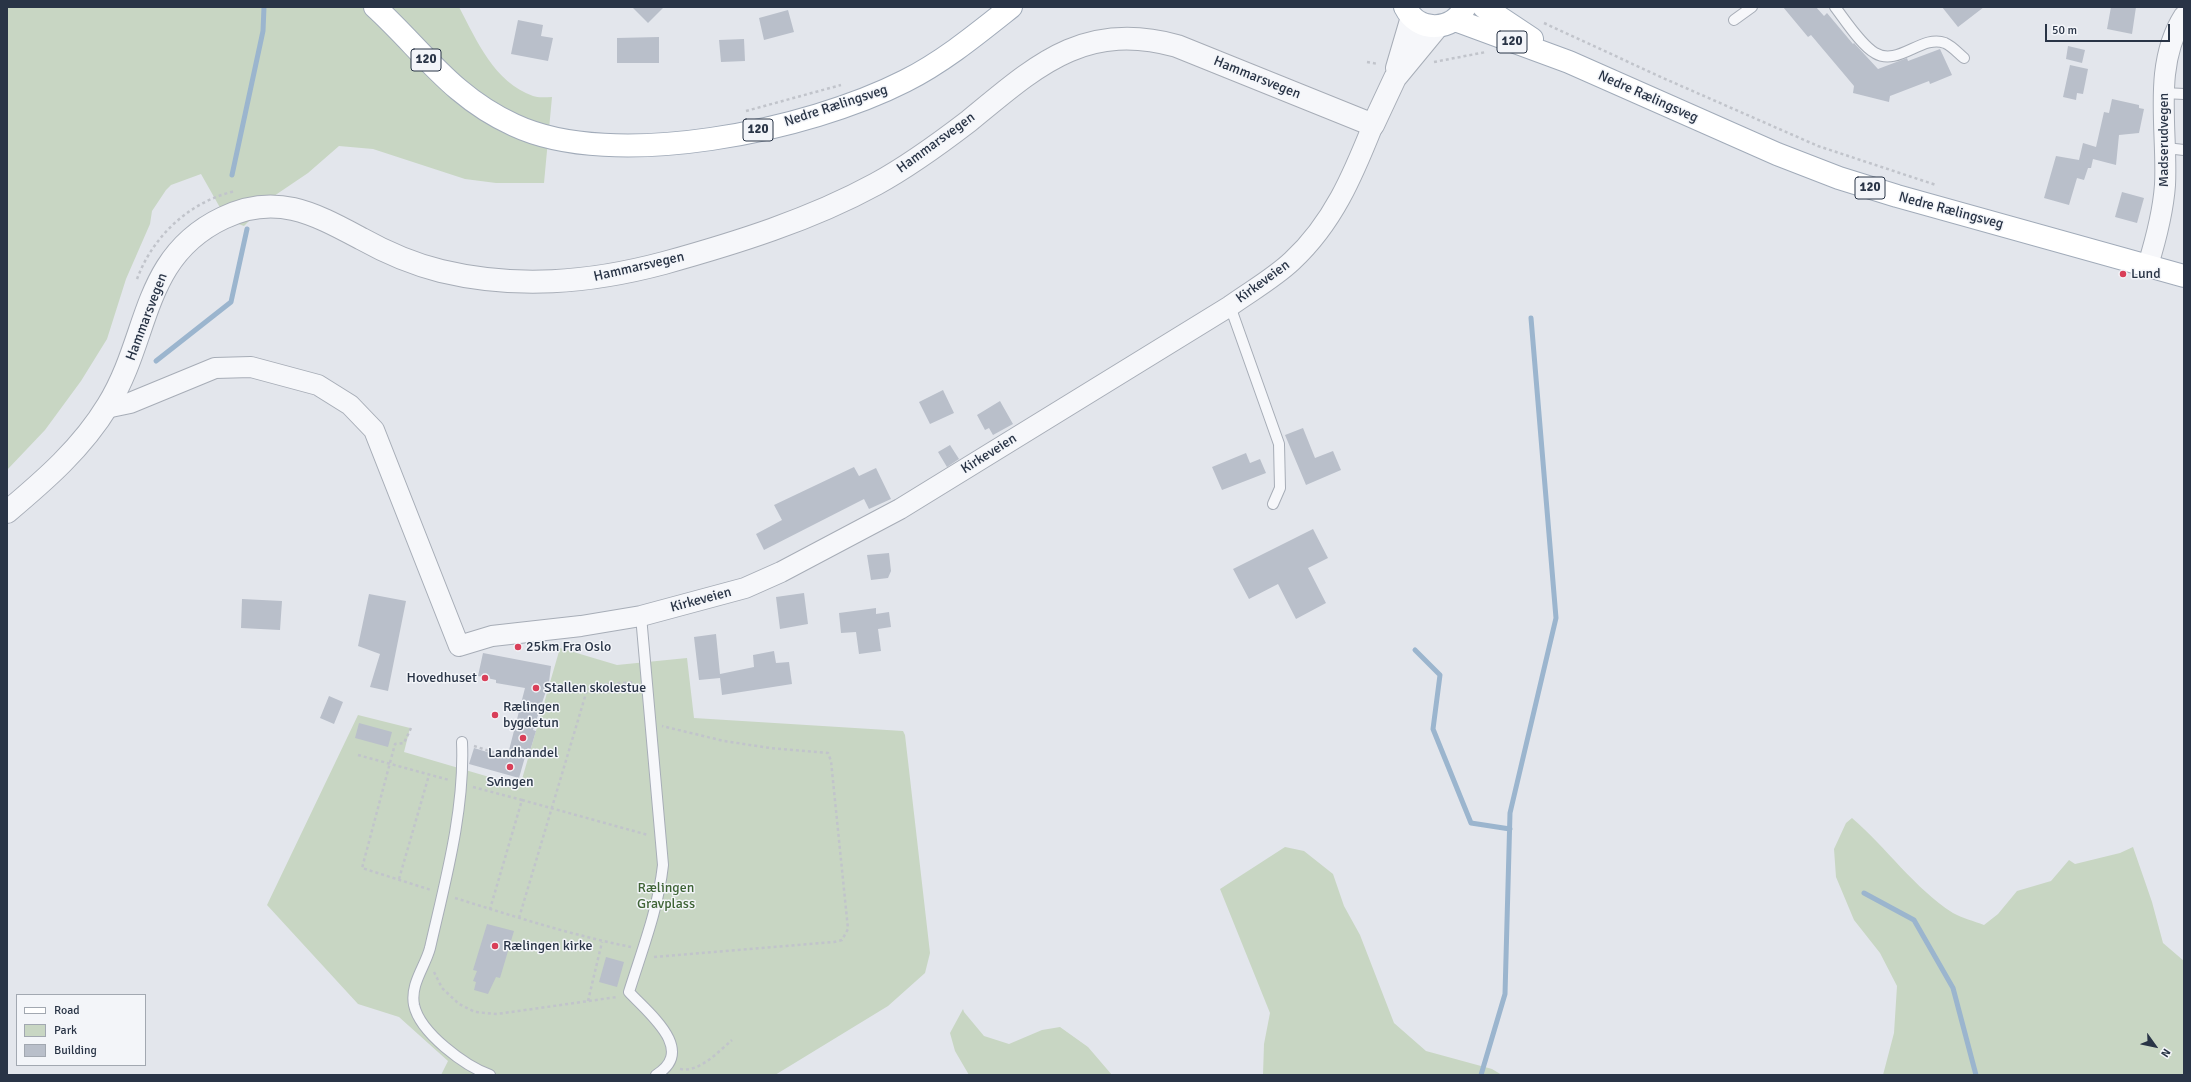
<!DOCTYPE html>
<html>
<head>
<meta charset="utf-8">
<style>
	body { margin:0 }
	#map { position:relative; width:2191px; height:1082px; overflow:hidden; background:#e3e6ec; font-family:Signika,sans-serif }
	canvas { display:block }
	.frame { position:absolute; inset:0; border:8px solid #293446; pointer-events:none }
	.legend { position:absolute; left:16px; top:994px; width:130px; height:72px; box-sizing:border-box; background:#f3f5f9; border:1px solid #a2a8b1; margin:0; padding:5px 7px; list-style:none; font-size:12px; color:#293446 }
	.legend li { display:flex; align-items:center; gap:8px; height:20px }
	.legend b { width:20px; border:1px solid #a2a8b1 }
	.north { position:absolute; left:2135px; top:1026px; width:40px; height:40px; -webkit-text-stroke:3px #f3f5f9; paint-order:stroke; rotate:123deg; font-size:11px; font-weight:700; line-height:16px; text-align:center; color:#293446 }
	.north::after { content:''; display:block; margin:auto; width:14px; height:18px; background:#293446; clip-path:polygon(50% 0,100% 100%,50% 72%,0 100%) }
	.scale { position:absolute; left:2045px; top:24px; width:125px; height:18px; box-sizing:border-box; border:2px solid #293446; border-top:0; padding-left:5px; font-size:12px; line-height:14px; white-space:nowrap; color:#293446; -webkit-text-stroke:3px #f3f5f9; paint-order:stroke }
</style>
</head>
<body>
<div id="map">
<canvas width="2191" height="1082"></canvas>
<div class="frame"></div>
<ul class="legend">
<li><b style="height:5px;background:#fff"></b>Road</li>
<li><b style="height:11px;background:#c8d6c3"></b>Park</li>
<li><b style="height:11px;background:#b9bfca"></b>Building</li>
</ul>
<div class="north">N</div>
<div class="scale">50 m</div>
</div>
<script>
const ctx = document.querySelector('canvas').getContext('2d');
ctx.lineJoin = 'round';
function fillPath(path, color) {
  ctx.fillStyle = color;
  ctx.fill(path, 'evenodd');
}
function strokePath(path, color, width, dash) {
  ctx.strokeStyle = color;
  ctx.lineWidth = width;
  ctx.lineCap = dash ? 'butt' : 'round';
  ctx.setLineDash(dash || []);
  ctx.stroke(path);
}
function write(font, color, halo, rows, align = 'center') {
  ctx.font = font + ' Signika,sans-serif';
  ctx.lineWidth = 3;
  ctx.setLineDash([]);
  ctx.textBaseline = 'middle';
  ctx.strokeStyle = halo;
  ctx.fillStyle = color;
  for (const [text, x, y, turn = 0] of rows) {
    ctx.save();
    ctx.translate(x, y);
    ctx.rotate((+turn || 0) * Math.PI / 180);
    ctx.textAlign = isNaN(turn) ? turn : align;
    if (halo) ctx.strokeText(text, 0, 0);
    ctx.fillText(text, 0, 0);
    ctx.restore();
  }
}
fillPath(new Path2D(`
	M7,7H459C477,41 494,82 533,96C538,98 546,97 552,97L544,183H496L465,179L373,149L339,146L308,173L274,196L244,226L227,220L201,174L171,185L166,190L152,211L150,224L126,279L107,339L81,381L45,430L7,470Z
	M560,648L617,665L687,658L694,718L903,731L905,735L930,953L925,973L888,1006L775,1075H441L448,1061L399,1017L358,1004L267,905L358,715L410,728L404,752L520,786Z
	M1852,818C1887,848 1914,888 1953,913C1962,918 1974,921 1984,925L1998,914L2017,891L2051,881L2069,860L2075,864L2120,853L2133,847L2152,902L2163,943L2184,961V1075H1883L1894,1033L1897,986L1880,953L1854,920L1836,877L1834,849L1846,823Z
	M1285,847L1304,851L1333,874L1344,906L1360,935L1394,1023L1426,1051L1492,1069L1502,1075H1263L1264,1044L1270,1013L1220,889Z
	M963,1009L964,1012L984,1036L1009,1044L1042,1030L1060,1027L1088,1047L1112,1075H969L955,1051L950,1033Z`), '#c8d6c3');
strokePath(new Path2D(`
	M232,175L263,31L264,7
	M156,361L231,302L247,229
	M1415,650L1440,675L1433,729L1471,823L1510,829
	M1864,893L1914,920L1953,988L1976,1075
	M1481,1075L1505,994L1510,813L1556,618L1531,318`), '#9bb5ce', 5);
fillPath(new Path2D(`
	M632,7H664L648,23Z
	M1783,7H1816L1824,16L1827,13L1853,44L1854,43L1878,69L1907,58L1908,61L1940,49L1952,75L1930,84L1929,81L1890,96L1889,102L1853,93L1854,86L1811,35L1808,37Z
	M1942,7H1984L1958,27Z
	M2111,7H2136L2132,34L2107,29Z
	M788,10L794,32L764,40L759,18Z
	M518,20L543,25L541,36L553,38L548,61L511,54Z
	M659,37V63H617V38Z
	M744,39L745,61L721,62L719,40Z
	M2068,46L2085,50L2082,63L2066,59Z
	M2070,65L2088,69L2083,94L2077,93L2076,100L2063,97Z
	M2112,99L2139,105V108L2144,109L2139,133L2119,135L2116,165L2093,159L2091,168H2088L2084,180L2077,178L2069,205L2044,198L2056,156L2079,160L2083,143L2096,147L2104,112L2109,113Z
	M2122,192L2144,198L2137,223L2115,217Z
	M943,390L954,413L930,424L919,402Z
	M1000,401L1013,424L993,435L989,428L985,430L977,415Z
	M1303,428L1315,458L1333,451L1341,470L1306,485L1285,435Z
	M950,445L959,459L947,467L938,452Z
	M1246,453L1250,463L1260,459L1266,473L1222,490L1212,467Z
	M854,467L859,476L876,468L891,499L869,509L864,499L764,550L756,534L782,520L774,505Z
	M1313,529L1328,558L1308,568L1326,603L1296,619L1278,584L1249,599L1233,569Z
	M889,553L891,571L888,578L871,580L867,555Z
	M804,593L808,624L780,629L776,597Z
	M369,594L406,601L388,691L370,687L380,654L358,646Z
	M242,599L282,601L280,630L241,628Z
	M876,608V614L889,612L891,627L878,629L881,651L859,654L856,632L841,633L839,613Z
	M716,634L720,674L754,667L753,655L774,651L776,663L789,662L792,684L722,695L720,678L699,680L694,637Z
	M483,653L551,666L549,682L533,730L536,731L530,751L527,750L519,778L469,764L474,748L507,758L525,688L496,683V680L478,676Z
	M329,696L343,702L334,724L320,718Z
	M359,723L392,732L388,747L355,738Z
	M487,924L514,931L500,978L496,977L488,994L474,990L476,982L473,981L477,971L473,970Z
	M606,957L624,962L617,987L599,982Z`), '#b9bfca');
const service = new Path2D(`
	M1835,7C1845,20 1861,45 1875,53C1898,67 1922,34 1945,43C1952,46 1958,53 1964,58
	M1734,20L1752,7
	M2164,93L2184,94
	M2166,148L2184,150
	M1230,306L1279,444L1280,488L1273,504
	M641,616L663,865C658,910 642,950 629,992C648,1013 697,1050 656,1075
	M462,742C465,810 445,882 430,948C425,967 410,984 414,1005C420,1033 465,1066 490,1075`);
const minor = new Path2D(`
	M2148,265C2156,239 2163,213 2165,185C2168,130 2152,66 2184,16
	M106,408L130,403L215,368L251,367L318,385L350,405L374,430L459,646L492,636L581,626L641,616L745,588L781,572L900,509L1230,306C1251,291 1274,278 1292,261C1333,223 1353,175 1373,125`);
const tertiary = new Path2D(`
	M1397,68L1412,17
	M7,512C45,480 82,448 108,405C150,337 141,257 223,218C276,192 315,214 362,239C387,253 413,264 441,271C516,289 589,283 664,263C736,243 810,220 876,184C909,166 939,144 969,121C1036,66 1084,20 1177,46L1373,125L1395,78L1437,27`);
const primary = new Path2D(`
	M375,7C422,50 452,97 514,125C614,172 809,130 905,81C943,62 977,34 1011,7
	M1405,7C1418,33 1452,32 1465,7
	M1484,7L1532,39
	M1455,20L1569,62L1777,154L1839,178L1897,196L2184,276`);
strokePath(service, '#a7adb7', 12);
strokePath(minor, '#a7adb7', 22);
strokePath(tertiary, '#a7adb7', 24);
strokePath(primary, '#a1abb9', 24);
strokePath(new Path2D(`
	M1544,23L1663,78L1818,146L1936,185
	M1367,62L1378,64
	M1434,62L1486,52
	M746,111L841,85
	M137,279C153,236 189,202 235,191
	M411,728L404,743L395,744L362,868L431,890
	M474,746L505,756
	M358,755L449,780
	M473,787L522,800L490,909
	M522,800L648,835
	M399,879L429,775
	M455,898C513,916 571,935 631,947
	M519,918L587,690L593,685L635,682
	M654,957L834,942L842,940L848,929L831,761L828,753L770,748L724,741L662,726
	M434,972L442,988L459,1004L475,1012L497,1014L617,997
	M588,1001L602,942
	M680,1069C699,1073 718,1052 732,1040`), '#c1c4cb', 2.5, [3, 3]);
strokePath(service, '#f6f7fa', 10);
strokePath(minor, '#f6f7fa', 20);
strokePath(tertiary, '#f6f7fa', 22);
strokePath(primary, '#fff', 22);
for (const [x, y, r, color] of [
	[2123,274,4,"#d93f59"],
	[518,647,4,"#d93f59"],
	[485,678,4,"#d93f59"],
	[536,688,4,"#d93f59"],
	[495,715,4,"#d93f59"],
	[523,738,4,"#d93f59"],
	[510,767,4,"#d93f59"],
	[495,946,4,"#d93f59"]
]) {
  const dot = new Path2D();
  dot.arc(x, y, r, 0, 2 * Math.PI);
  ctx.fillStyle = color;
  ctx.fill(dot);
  strokePath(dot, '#f3f5f9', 1.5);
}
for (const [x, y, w] of [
	[1512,42,30],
	[426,60,30],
	[758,130,30],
	[1870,188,30]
]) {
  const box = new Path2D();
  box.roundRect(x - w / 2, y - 11, w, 22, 3);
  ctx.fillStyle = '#f3f5f9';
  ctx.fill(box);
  strokePath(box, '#293446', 1);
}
write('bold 13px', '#293446', null, [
	["120",1512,42],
	["120",426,60],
	["120",758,130],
	["120",1870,188]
]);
write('14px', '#293446', '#f3f5f9', [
	["Hammarsvegen",1257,78,22],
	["Nedre Rælingsveg",1648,97,24],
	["Nedre Rælingsveg",836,106,-18],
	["Madserudvegen",2164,140,-90],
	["Hammarsvegen",936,143,-36],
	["Nedre Rælingsveg",1951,211,15],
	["Hammarsvegen",639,267,-13],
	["Kirkeveien",1263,282,-36],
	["Hammarsvegen",147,317,-69],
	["Kirkeveien",989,454,-32],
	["Kirkeveien",701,600,-15]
]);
write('14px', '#293446', '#f3f5f9', [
	["Lund",2131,274],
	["25km Fra Oslo",526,647],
	["Hovedhuset",477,678,"right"],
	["Stallen skolestue",544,688],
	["Rælingen",503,707],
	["bygdetun",503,723],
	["Landhandel",523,753,"center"],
	["Svingen",510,782,"center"],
	["Rælingen kirke",503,946]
], 'left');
write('14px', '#3e6335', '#f3f5f9', [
	["Rælingen",666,888],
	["Gravplass",666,904]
]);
</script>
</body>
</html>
